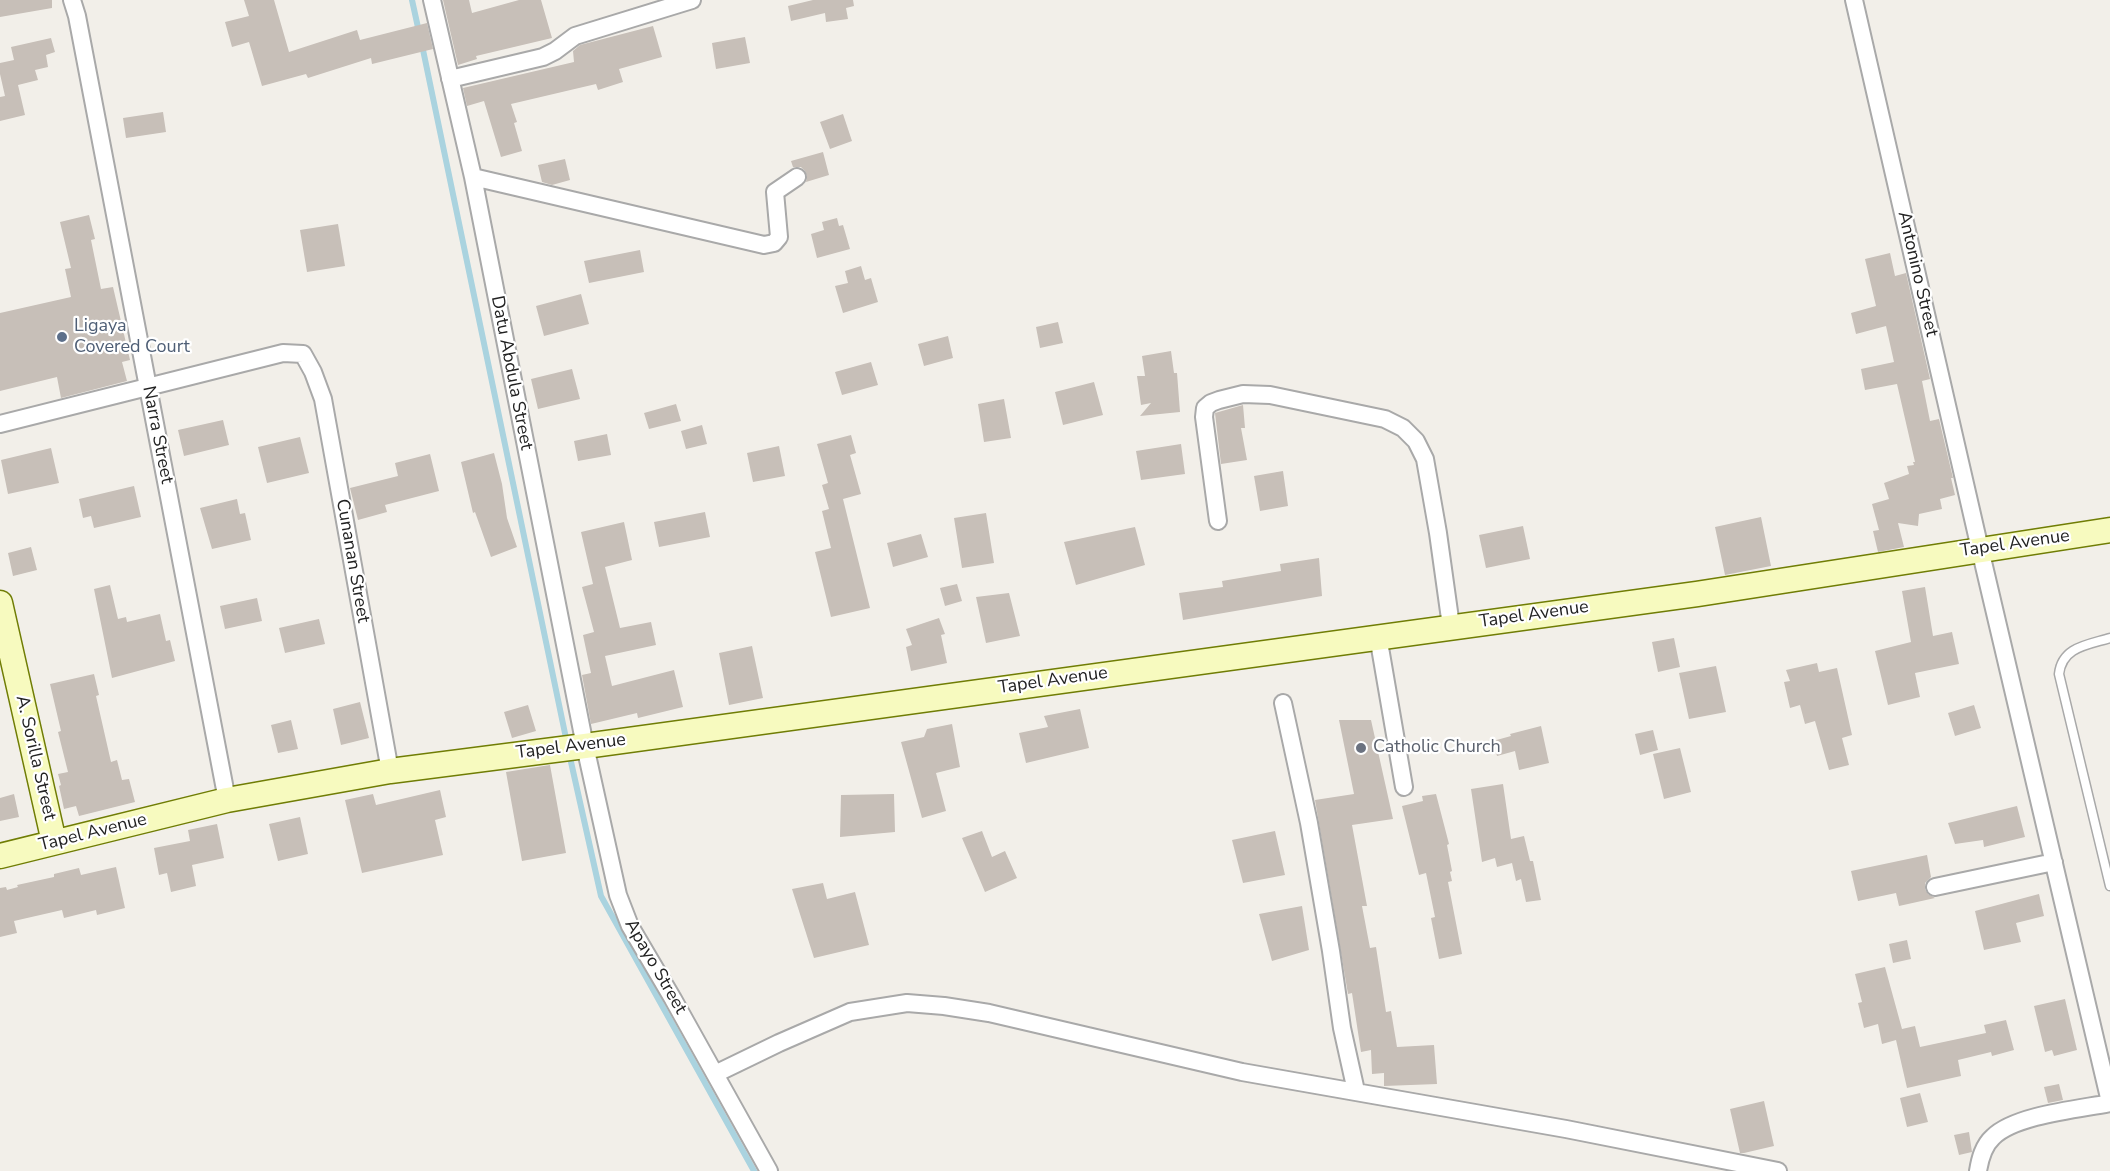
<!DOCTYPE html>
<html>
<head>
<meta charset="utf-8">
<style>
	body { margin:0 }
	canvas { display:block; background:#f2efe9 }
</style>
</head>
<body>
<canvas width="2110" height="1171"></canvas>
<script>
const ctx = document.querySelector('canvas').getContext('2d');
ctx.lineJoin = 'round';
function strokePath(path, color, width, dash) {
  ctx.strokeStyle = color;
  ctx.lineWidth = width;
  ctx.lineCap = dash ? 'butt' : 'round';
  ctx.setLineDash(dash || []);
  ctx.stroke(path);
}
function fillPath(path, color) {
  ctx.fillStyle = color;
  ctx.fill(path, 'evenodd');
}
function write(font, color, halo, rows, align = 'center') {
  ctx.font = font + ' "Nunito Sans",sans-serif';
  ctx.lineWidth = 4.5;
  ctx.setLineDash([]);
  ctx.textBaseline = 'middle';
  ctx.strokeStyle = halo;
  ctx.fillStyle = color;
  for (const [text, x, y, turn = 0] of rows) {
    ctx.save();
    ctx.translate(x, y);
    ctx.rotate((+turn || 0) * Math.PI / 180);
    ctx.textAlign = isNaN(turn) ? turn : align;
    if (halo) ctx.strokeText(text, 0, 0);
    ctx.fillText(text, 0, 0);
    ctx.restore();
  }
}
strokePath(new Path2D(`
	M412,0L419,32
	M422,45L567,743
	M569,753L601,896L754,1171`), '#aad3df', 6);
fillPath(new Path2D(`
	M0,0H52V8L0,17Z
	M244,0H274L289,52L357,30L360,40L427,23L433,49L372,64L371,58L308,78L306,74L262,86L249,42L232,47L225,22L249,16Z
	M443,0H469L472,13L519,0H541L552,38L476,56L477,59L458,65Z
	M813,0H853L854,6L846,8L848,19L826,22L825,13L791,21L788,6Z
	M653,26L662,57L619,69L623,82L598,90L596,84L511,104L517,122L514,123L522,151L501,157L484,101L467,106L463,88L574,62L573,51L580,45Z
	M745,37L750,63L716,69L712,43Z
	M51,38L55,52L46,55L48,67L35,70L38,80L18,85L25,115L0,121V97L5,96L0,74V63L14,60L11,47Z
	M163,112L166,132L126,138L123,118Z
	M843,114L852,141L830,149L820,122Z
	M823,152L829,175L806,182L807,176L805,171L801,167H793L791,161Z
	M565,159L570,180L552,185L542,182L538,165Z
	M89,215L95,239L91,240L101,289L113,287L130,360L122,362L127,381L61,398L57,377L0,391V313L71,297L65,269L71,268L60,222Z
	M837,218L839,226L843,225L850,249L817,258L811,234L824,230L822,222Z
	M338,224L345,266L307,272L300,230Z
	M640,250L644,272L589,283L584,261Z
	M1890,253L1895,276L1906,273L1930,379L1922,381L1930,421L1939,419L1953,478H1951L1955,495L1940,499L1942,509L1919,514L1918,526L1898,523L1904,547L1878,552L1873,531L1879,530L1872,504L1889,499L1884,483L1909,474L1907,466L1914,465L1913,462H1915L1897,384L1865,390L1861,369L1894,362L1886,326L1856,334L1851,313L1876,306L1865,259Z
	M861,266L865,280L871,278L878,302L843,313L835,286L848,283L845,271Z
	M581,294L589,324L544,336L536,306Z
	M1058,322L1063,343L1040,348L1036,327Z
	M948,336L953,358L924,366L918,344Z
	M1171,351L1174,373H1177L1180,412L1140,416L1151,403L1141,405L1137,376H1145L1142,356Z
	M871,362L878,385L842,395L835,372Z
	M572,369L580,399L538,409L531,379Z
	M1094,382L1103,415L1063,425L1055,392Z
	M1004,399L1011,438L984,442L978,404Z
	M676,404L681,421L649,429L644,413Z
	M1243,405L1245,428H1241L1247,460L1221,464L1215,413Z
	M223,420L229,445L184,456L178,430Z
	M702,425L707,444L686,449L681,431Z
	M607,434L611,455L578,461L574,441Z
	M851,435L856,453L850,455L861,494L843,499L870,608L831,617L815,552L831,548L822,511L829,509L822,485L828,483L817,444Z
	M300,437L309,473L267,483L258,447Z
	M1181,444L1185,474L1141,480L1136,451Z
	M779,446L785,476L753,482L747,453Z
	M51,448L59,483L8,494L1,460Z
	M494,453L502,484L507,518L517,547L491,557L475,512L473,513L461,462Z
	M430,454L439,491L385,505L387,512L358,520L350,488L398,476L395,463Z
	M1283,471L1288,506L1260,511L1254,476Z
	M134,486L141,517L94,528L91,516L83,518L79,499Z
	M237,499L240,514L245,513L251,540L212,549L200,508Z
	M705,512L710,537L659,547L654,522Z
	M986,513L994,563L962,568L954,518Z
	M1761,517L1771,566L1725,575L1715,527Z
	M624,522L632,560L605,567L620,628L651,622L656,645L605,656L612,686L674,670L683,707L638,718L637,713L591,724L582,675L591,673L583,635L594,632L582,587L593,584L581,532Z
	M1523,526L1530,559L1486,568L1479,535Z
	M1135,527L1145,565L1076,585L1064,542Z
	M921,534L928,557L893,567L887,543Z
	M31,547L37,570L13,576L8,553Z
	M1319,558L1322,596L1183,620L1179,593L1223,587L1222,581L1281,571L1280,564Z
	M957,584L962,601L945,606L940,588Z
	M110,585L118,619L126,617L127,622L160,614L166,641L170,640L175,661L112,678L94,589Z
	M1925,587L1933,636L1952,632L1959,664L1915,673L1920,697L1888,705L1875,651L1911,642L1902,591Z
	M1009,593L1020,636L986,643L976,597Z
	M257,598L262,621L225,629L220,606Z
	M939,618L945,634L941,635L947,663L911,671L906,647L912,645L906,629Z
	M319,619L325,644L285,653L279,628Z
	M1674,638L1680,667L1658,672L1652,642Z
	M752,646L763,698L729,705L719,653Z
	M1817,663L1819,672L1837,668L1852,735L1842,738L1849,765L1829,770L1815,721L1805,724L1800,705L1790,708L1784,682L1790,681L1786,670Z
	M1716,666L1726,712L1689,719L1679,673Z
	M94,674L99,695L96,696L111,762L117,760L122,780L129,779L135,802L79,816L76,806L64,809L59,786L61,785L58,774L68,772L58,732L61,731L50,684Z
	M360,702L369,738L341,745L333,709Z
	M528,705L536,731L512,738L504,712Z
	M1974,705L1981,728L1955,736L1948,713Z
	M1080,709L1089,748L1026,763L1019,733L1048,727L1044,716Z
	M291,720L298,749L278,753L271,725Z
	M1339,720H1371L1393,819L1352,825L1367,906H1362L1370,948L1376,947L1386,1012L1391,1011L1397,1047L1434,1045L1437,1084L1384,1086V1073L1372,1074L1371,1050L1361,1052L1352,993L1348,994L1315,800L1354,794Z
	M952,724L960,767L936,773L946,811L922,818L901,742L924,737L927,729Z
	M1541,726L1549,763L1519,770L1515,751L1497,756L1493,741L1511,736L1510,734Z
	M1653,730L1658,750L1640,755L1635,734Z
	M1680,748L1691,792L1664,799L1653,754Z
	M550,765L566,853L522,861L506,772Z
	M1503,784L1511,839L1524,836L1530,861H1533L1541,900L1526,902L1521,879L1516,881L1512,863L1497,867L1495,858L1482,862L1471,789Z
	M440,790L446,817L435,820L443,855L362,873L345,800L373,794L376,805Z
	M14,794L19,817L0,821V798Z
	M894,794L895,832L840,837L841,795Z
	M1436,794L1449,844L1447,845L1452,871L1450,872L1452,881L1448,882L1462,954L1439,959L1431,918L1435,917L1426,873L1419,875L1402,806L1423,801L1422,796Z
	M2017,806L2025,837L1984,847L1983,840L1955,844L1948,823Z
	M300,817L308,854L278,861L269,824Z
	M217,824L224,858L192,865L196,886L171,892L167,873L159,875L154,848L190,841L188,830Z
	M982,831L992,857L1005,851L1017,878L985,892L962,838Z
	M1275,831L1285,875L1243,883L1232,840Z
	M1927,855L1931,877L1925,883V889L1928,894L1935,898L1899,906L1896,893L1858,901L1851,871Z
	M116,867L125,908L97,915L96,910L64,918L62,910L14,921L17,933L0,937V888L6,887L7,890L18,887L17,885L54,877V874L79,868L81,875Z
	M823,883L827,899L855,892L869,945L814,958L792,889Z
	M2039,894L2044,916L2016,923L2021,942L1984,950L1975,911Z
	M1302,906L1309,950L1272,961L1259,914Z
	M1907,940L1911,959L1893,963L1889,944Z
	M1885,967L1902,1029L1915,1026L1920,1047L1986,1033L1984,1025L2006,1020L2014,1050L1992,1056L1991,1052L1958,1060L1961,1076L1907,1088L1896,1040L1882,1044L1878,1024L1864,1028L1858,1003L1862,1002L1855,974Z
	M2065,999L2077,1050L2054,1056L2052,1050L2045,1052L2034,1006Z
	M2059,1084L2063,1100L2048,1103L2044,1087Z
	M1920,1093L1928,1122L1907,1127L1900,1098Z
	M1764,1101L1774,1146L1744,1153H1740L1730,1109Z
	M1969,1132L1972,1152L1959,1155L1954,1135Z`), '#c7bfb8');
const lane = new Path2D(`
	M2110,638C2087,645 2062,647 2059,674L2110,886`);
const street = new Path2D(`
	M72,0L77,16L227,800
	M432,0L473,177L585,746L618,895L630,926L673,999L769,1171
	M1854,0L1980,549L2110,1102
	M450,79L543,57L555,51L575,36L692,0
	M473,177L764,245L774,243L779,237L775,192L797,177
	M0,424L283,353L303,354L313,372L323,399L390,771
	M1218,521L1204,417L1205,408L1211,403L1219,400L1243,394L1270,395L1385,419L1403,428L1416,441L1425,459L1438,533L1451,626
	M1378,636L1404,787
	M1283,703L1309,823L1331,951L1342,1028L1356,1091
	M1935,887L2054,862
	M715,1074L779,1043L850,1012L907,1003L944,1006L989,1013L1242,1072L1566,1129L1778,1171
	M1978,1171C1980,1159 1983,1146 1993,1137C2015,1115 2079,1109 2110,1103`);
const secondary = new Path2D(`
	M0,603L54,842
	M0,856L227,800L390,771L585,746L1697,594L2110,530`);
strokePath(lane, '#a9a9a9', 11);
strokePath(street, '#a9a9a9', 20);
strokePath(secondary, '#707d05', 27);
strokePath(lane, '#fff', 8);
strokePath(street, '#fff', 16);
strokePath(secondary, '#f7fabf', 24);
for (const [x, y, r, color] of [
	[62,337,6,"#5c6f8a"],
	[1361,748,6,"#6b7280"]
]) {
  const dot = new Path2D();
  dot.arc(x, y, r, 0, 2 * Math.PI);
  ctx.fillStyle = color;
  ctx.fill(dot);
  strokePath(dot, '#fff', 2);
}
write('18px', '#222', '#fff', [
	["Antonino Street",1917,274,77],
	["Datu Abdula Street",511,373,79],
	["Narra Street",157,435,79],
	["Tapel Avenue",2015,544,-8],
	["Cunanan Street",352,561,80],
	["Tapel Avenue",1534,615,-8],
	["Tapel Avenue",1053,681,-8],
	["Tapel Avenue",571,747,-7],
	["A. Sorilla Street",35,758,77],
	["Tapel Avenue",93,833,-14],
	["Apayo Street",655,967,60]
]);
write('18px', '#4e5e75', '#fff', [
	["Ligaya",74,327],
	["Covered Court",74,348]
], 'left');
write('18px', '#5b616d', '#fff', [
	["Catholic Church",1373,748]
], 'left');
</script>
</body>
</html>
